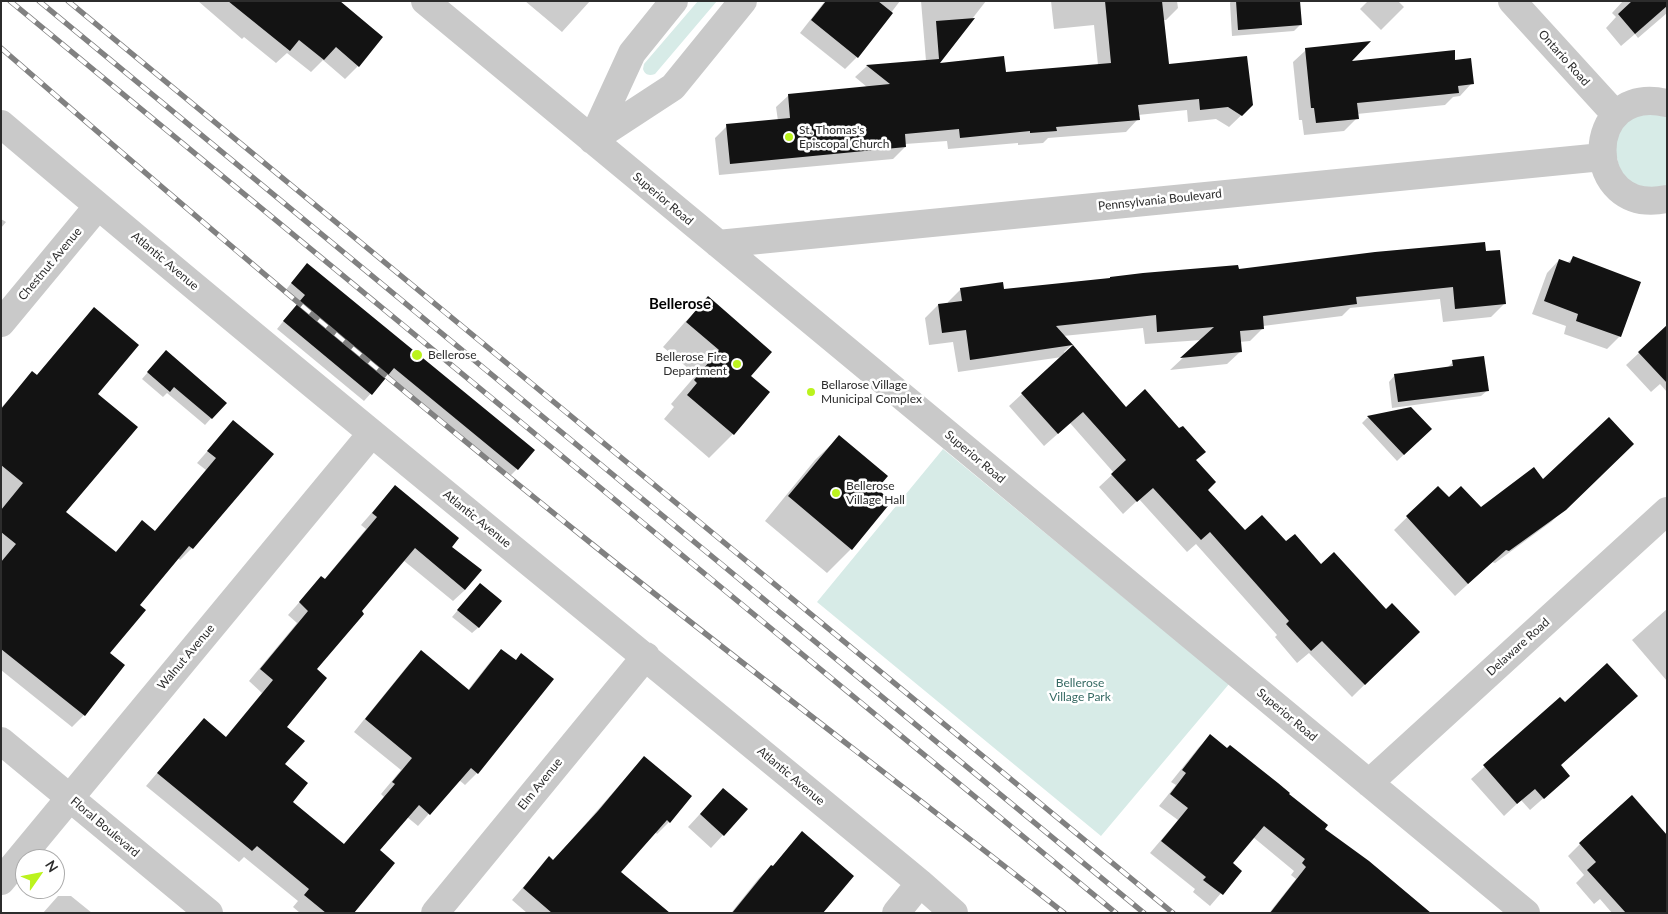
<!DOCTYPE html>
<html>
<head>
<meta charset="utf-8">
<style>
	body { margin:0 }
	#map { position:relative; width:1668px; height:914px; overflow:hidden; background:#fff; font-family:Lato,sans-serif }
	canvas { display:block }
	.frame { position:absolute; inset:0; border:2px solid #2c2c2c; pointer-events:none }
	.north { position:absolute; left:15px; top:849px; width:50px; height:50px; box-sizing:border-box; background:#fff; border:1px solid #ababab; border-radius:50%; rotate:57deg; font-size:14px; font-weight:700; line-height:20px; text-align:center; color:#2c2c2c }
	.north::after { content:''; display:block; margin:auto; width:18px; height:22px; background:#bbf31d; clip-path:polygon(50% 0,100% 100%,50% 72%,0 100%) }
</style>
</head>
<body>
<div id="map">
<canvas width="1668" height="914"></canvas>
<div class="frame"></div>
<div class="north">N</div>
</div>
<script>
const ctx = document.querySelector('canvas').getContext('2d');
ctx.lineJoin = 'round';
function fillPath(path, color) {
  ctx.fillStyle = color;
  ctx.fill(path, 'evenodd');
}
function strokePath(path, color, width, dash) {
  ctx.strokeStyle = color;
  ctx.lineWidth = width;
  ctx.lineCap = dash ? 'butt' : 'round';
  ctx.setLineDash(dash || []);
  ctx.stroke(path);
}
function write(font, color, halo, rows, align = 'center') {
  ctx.font = font + ' Lato,sans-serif';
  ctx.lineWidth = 5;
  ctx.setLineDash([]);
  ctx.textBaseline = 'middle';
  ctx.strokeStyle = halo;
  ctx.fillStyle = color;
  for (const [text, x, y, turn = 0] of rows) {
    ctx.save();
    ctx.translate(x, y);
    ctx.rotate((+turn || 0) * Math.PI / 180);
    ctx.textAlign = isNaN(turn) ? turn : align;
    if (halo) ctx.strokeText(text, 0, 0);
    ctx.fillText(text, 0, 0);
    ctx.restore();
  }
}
fillPath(new Path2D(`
	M698,1H717L655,74C649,76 645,75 643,69L644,64Z
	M1639,113L1667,114V189L1658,192L1622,179L1613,141L1618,129Z
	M943,449L1229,684L1101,836L817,602Z`), '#d7ebe7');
fillPath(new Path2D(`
	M198,1H338L358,66L345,79L323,60L311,72L287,53L276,63L244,37L242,39Z
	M525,1H590L562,32Z
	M825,1H900L857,57L845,69L800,33Z
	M921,1H986L937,64L1005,73L1098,65L1094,25L1054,29L1051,1H1177L1178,8L1166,20H1163L1168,66L1252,105L1229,127L1216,119L1188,122L1187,110L1138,115V119L1126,132L1048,138L1043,143L1018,145V143L948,149L947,141L905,144V147L893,159L719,175L715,138L727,126L778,121L776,107L789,95L867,87L855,77L867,66L926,61Z
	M1231,1H1299L1301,24L1294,31L1232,36L1230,3Z
	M1368,1H1398L1404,7L1381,30L1360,9Z
	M1623,1H1667V13L1638,38L1635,34L1621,46L1606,28L1616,17L1612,13Z
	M1306,50L1348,63L1472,83L1460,96L1453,97L1445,105L1357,114V118L1344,131L1304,135L1302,120H1299L1293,62Z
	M1,219L6,222L1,228Z
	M1485,252L1504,304L1491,317L1443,322L1440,299L1350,308L1342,316L1263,326V328L1250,341L1239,342L1240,352L1227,364L1170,370L1202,340L1145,344L1143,328L1063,336L1071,345L1064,352L1065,354L1125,409L1195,461L1206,490L1245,532L1286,543L1385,611L1418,632L1352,697L1309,653L1297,663L1275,637L1277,635L1196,544L1187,552L1139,499L1123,514L1099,487L1114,473L1070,423L1044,446L1009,406L1062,357L958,372L953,342L929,345L925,318L938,305L948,304V302L961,289L1002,290L1237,270Z
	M1573,258L1620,336L1607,349L1564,334L1566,326L1532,314L1547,273L1559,260L1567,263Z
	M300,272L517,469L510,476L387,375L364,401L277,329L299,302L285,291Z
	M709,298L749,376L768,392L733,434L709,458L664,419L674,407L671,404L696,375L663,347L685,322Z
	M94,308L96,394L64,512L115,553L142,522L154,532L206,470L197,463L233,422L192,548L180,560L178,558L139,605L108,653L124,665L84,715L72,727L1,670V408L32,373L36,376Z
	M1667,327V392L1660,384L1651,392L1626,365Z
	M160,358L225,403L205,425L167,393L163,397L142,379Z
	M1453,362L1488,390L1481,396L1392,408L1389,382L1395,375L1446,369Z
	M1411,409L1431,429L1397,461L1362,423L1367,418Z
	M839,437L876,489L891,502L851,549L827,573L765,521L815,460Z
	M1620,457L1551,522L1495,563L1492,562L1455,596L1394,530L1438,487L1449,499L1481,508L1543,481Z
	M395,486L451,547L465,590L453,601L403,560L360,612L315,669L286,727L284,764L291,802L343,845L384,797L381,794L401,770L354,732L409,664L421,652L468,690L490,662L502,650L515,661L552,679L477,773L465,785L459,780L418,826L407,817L379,851L353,913H300L293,907L298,901L244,857L239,862L146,786L192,732L225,738L262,693L249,681L297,623L288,615L321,578L324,580L366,529L361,525Z
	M474,591L479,627L472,633L452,617Z
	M1667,609V681L1632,640Z
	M1560,699V766L1555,788L1530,810L1521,800L1504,816L1471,779Z
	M1210,736L1288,795L1323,829L1430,913H1269L1296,879L1291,875L1294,871L1253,837L1231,864L1240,871L1210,906L1193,892L1195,889L1150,853L1178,820L1159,806L1176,785L1171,782L1199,747Z
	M644,757L669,822L657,834L655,832L620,872L666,913H527L512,900L538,870L553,861Z
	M711,802L723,835L711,848L688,827Z
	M802,833L820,913H731L759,878L772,867Z
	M1580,844L1667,913H1612L1600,899L1594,904L1576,883L1584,875L1568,856Z
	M58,896H71L92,913H43Z`), '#0003');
fillPath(new Path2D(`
	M228,1H340L383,37L359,67L336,47L324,60L299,40L290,51Z
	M826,1H878L893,13L858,58L811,20Z
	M1105,1H1162L1169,64L1247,56L1253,105L1242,116L1228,107L1200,110L1199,99L1138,105L1140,120L1056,127L1057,131L1030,133V131L960,138L959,129L905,134L906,147L730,164L726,124L790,118L788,94L890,84L866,65L939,59L936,21L975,18L940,63L1004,56L1006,72L1111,63Z
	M1236,1H1300L1302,25L1238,30Z
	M1632,1H1667V6L1635,34L1618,14Z
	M1371,41L1352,61L1455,50V60L1471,58L1474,84L1458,86L1459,93L1357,103L1359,119L1316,123L1314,108H1311L1305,48Z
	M1485,242L1486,251L1500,250L1506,304L1455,309L1453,287L1356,297L1357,304L1263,316L1264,329L1240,331L1242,352L1180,358L1214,327L1157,332L1156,315L1056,326L1073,345L970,360L966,330L942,333L938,304L962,301L960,288L1003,282L1004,289L1110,278V277L1143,273L1238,265L1239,269L1375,252Z
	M1573,256L1641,282L1621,337L1576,321L1578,314L1544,301L1559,259L1570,263Z
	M307,263L535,450L518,470L394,368L372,395L283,321L305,295L291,283Z
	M708,296L772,352L751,376L770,392L734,435L687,395L697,383L694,380L719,350L686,322Z
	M94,307L139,345L98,394L138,427L66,512L116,552L142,520L155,531L216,458L207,451L233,420L274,454L193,549L189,546L140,605L146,610L110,653L125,665L85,716L1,649V562L16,544L1,532V510L23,483L1,465V409L32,371L37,375Z
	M1667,325V383L1638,352Z
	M1073,345L1126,407L1145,389L1179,428L1183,426L1206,452L1196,460L1216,482L1208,490L1245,530L1262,515L1286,541L1295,534L1321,564L1334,552L1386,609L1392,603L1420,632L1365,685L1322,641L1311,651L1286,624L1289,621L1210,532L1201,540L1153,488L1137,502L1111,474L1126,460L1083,412L1058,434L1021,393Z
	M166,350L227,403L212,419L174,387L170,392L147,372Z
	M1484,356L1489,391L1398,402L1394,374L1453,366L1452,360Z
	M1411,407L1432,429L1404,455L1367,416Z
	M1609,417L1634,444L1566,510L1509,551L1506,550L1468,584L1406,516L1438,486L1449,497L1461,486L1481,507L1534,467L1543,479Z
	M839,435L888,476L877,489L892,501L852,550L788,496Z
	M395,485L459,538L452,547L482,570L465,590L415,548L362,611L364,614L317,669L327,678L287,727L305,741L285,764L308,783L293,802L344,844L395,784L392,782L412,758L365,719L421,650L469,690L501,649L516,660L521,653L554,679L478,774L471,768L430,815L419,805L380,850L395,863L354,913H326L304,895L309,889L257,846L252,851L157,773L204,718L226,737L273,680L260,669L308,611L299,602L321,576L325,579L377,517L372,513Z
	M480,583L502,601L479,628L457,610Z
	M1607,663L1638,696L1561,765L1570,776L1544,799L1535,789L1517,804L1483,765L1560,697L1565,702Z
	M1210,734L1227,748L1230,745L1278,783L1290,793L1289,794L1328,825L1325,829L1369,861L1431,913H1270L1306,867L1302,863L1305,859L1264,826L1233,863L1242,871L1223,895L1203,880L1206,877L1161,841L1188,808L1170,794L1186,773L1182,770Z
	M644,756L692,796L670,823L667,820L621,872L670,913H552L523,888L549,856L553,860L598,811Z
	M723,788L748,809L724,836L700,814Z
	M1632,795L1667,835V913H1626L1587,870L1596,862L1579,843Z
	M802,831L854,876L823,913H732L771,865L773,866Z`), '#131313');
strokePath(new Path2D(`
	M425,1L1526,913
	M674,1L632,53L592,140L673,87L743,1
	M1512,1L1616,115
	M1667,103C1581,83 1581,217 1667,199
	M1,124C304,381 614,630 920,883L954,913
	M718,244L1602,157
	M1,323L98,206
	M1,741L209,913
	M1369,783L1667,511
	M1,881L372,433
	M435,913L646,656
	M896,913L920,883`), '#c9c9c9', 28);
const rail = new Path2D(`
	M10,1L1116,913
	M39,1L1144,913
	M68,1L1173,913
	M1,48C195,217 391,383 592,544C748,669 907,789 1064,913`);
strokePath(rail, '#818181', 5.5);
strokePath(rail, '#fff', 4, [11]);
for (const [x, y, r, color] of [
	[789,137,5,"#bbf31d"],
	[417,355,6,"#bbf31d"],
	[737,364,5,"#bbf31d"],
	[811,392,5,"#bbf31d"],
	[836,493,5,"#bbf31d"]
]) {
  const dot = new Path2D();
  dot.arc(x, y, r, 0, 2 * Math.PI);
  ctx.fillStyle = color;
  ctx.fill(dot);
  strokePath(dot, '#fff', 2);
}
write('12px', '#2c2c2c', '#fff', [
	["Ontario Road",1564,58,48],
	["Superior Road",663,199,40],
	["Pennsylvania Boulevard",1160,200,-6],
	["Atlantic Avenue",165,261,40],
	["Chestnut Avenue",50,264,-50],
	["Superior Road",975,457,40],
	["Atlantic Avenue",477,519,39],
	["Delaware Road",1518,647,-42],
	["Walnut Avenue",186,657,-50],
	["Superior Road",1287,715,40],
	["Atlantic Avenue",791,776,40],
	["Elm Avenue",540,784,-51],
	["Floral Boulevard",105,827,40]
]);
write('12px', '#2c2c2c', '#fff', [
	["St. Thomas's",799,130],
	["Episcopal Church",799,144],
	["Bellerose",428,355],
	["Bellerose Fire",727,357,"right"],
	["Department",727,371,"right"],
	["Bellarose Village",821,385],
	["Municipal Complex",821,399],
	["Bellerose",846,486],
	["Village Hall",846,500]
], 'left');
write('12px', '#366a63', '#fff', [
	["Bellerose",1080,683],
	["Village Park",1080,697]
]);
write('bold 15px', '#000', '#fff', [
	["Bellerose",680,304]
]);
</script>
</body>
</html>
